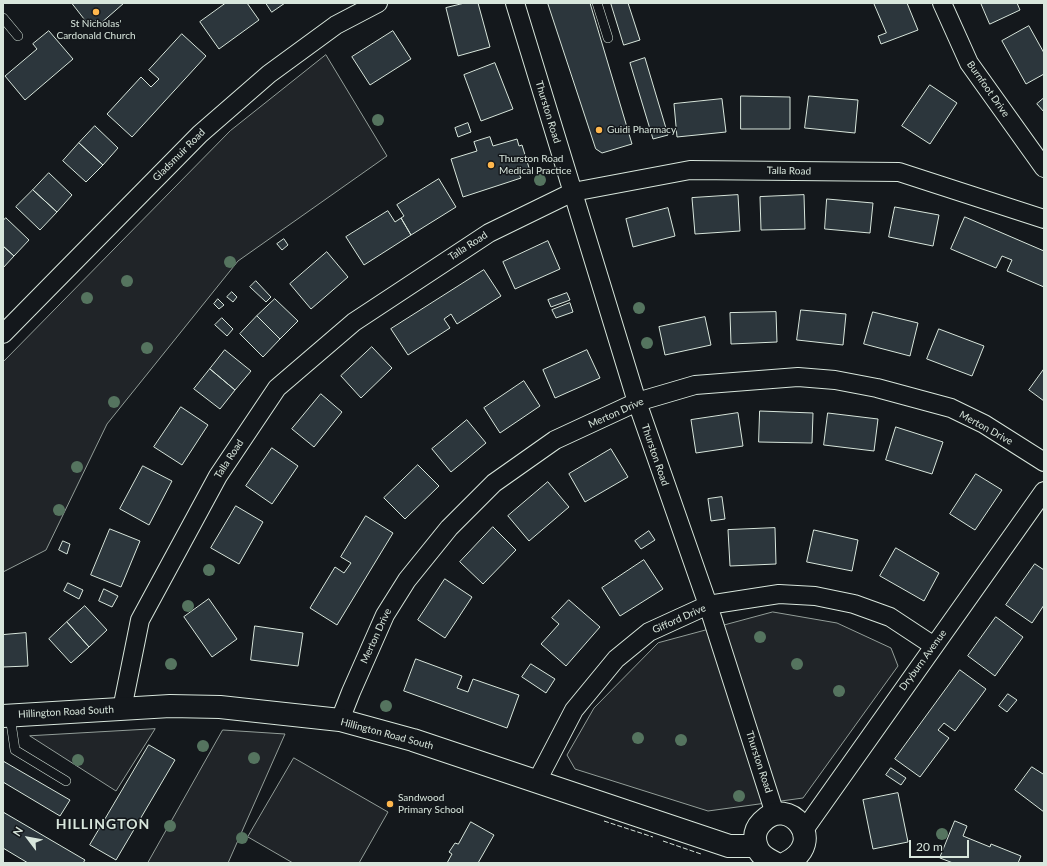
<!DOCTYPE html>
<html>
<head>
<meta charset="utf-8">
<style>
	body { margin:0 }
	#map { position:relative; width:1047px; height:866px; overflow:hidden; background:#14181c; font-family:Lato,sans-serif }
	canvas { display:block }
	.frame { position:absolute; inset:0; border:4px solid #d8e6dc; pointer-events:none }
	.north { position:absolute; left:8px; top:818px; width:40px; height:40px; -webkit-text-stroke:3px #14181c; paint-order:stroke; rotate:302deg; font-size:11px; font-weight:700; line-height:16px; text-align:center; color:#d8e6dc }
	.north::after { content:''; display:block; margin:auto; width:14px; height:18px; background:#d8e6dc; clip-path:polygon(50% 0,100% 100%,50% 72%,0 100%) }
	.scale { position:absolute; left:909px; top:840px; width:60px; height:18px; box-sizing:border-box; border:2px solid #d8e6dc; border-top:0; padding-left:5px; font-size:12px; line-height:14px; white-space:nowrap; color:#d8e6dc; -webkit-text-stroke:3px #14181c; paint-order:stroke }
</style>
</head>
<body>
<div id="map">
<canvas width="1047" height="866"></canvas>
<div class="frame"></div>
<div class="north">N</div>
<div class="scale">20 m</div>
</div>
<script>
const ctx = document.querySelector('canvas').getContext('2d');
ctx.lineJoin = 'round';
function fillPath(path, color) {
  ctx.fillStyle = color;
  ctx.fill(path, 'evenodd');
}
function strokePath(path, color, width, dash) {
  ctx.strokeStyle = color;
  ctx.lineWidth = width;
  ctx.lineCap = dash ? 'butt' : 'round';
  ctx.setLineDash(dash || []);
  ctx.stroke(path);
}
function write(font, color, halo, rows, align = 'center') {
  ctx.font = font + ' Lato,sans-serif';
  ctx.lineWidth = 3;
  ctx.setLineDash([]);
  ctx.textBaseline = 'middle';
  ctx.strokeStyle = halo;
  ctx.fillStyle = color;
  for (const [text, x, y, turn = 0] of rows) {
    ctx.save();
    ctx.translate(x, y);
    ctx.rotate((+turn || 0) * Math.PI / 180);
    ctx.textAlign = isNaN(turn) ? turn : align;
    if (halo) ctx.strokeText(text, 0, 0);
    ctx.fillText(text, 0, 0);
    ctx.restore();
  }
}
const green = new Path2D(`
	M326,55L387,156L238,261L107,424L46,550L3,572V362L230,131Z
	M773,612L837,623L891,648L898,666L803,798L708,811L575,769L567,755L594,708L658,643Z
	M155,729L116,791L30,736Z
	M223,730L285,734L228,863H148Z
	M294,758L388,812L359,863H293L248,837Z`);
fillPath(green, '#202428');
strokePath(green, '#939e99', 1);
const building = new Path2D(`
	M72,3H124L100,24L96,20L90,26Z
	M226,3H247L259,20L219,49L200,22Z
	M266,3H285L272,12Z
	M465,3H478L490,47L458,56L446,8Z
	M548,3H590L632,144L602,153L596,149Z
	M611,3H628L640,40L624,45Z
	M874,3H907L918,30L881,44L878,36L886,33Z
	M981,3H1017L1020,10L990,24Z
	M1029,26L1044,53V74L1026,84L1002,41Z
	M49,31L73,59L25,100L5,76L37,49L33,44Z
	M393,31L411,59L370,85L352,57Z
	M182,34L206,56L132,137L107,114L141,77L151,87L159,79L149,70Z
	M645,58L668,135L653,139L630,63Z
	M495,63L513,109L481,121L464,75Z
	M930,85L957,103L930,144L902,126Z
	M741,96L790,97V129H741Z
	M809,96L858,100L855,133L805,128Z
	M1044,98V112L1037,104Z
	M722,99L726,132L677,137L674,104Z
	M468,123L471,132L458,137L455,128Z
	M95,126L118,148L103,165L79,143Z
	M490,137L493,146L517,139L519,146L522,145L530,171L519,174L521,178L463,197L451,159L477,151L474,142Z
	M79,143L103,165L86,182L63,161Z
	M49,173L72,195L57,212L33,190Z
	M439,179L456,207L411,235L401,218L404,216L397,205Z
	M33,190L57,212L40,230L16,207Z
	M738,195L740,231L695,234L692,198Z
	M804,195L805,229L761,230L760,197Z
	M827,199L873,203L870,233L825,229Z
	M895,207L939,215L933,246L889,237Z
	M668,208L675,236L633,247L626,219Z
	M388,211L395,222L401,218L411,235L364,265L346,237Z
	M965,217L1044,251V287L1007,271L1012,260L1002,256L996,268L951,249Z
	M6,218L29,240L14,256L3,246V221Z
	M284,239L288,245L282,250L277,244Z
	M548,241L560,269L515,289L503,262Z
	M3,246L14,256L3,268Z
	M327,252L348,277L311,309L290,284Z
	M484,270L501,296L457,324L451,314L444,319L450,328L408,355L391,329Z
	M256,281L271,297L266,302L250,287Z
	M232,292L237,297L233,302L227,297Z
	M567,293L570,300L551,307L548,300Z
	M218,299L224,305L219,309L214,304Z
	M275,299L298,321L280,339L257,316Z
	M570,303L573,312L556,318L552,310Z
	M801,310L846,314L843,345L797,340Z
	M776,312L777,342L731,344L730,313Z
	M873,312L918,323L910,356L864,344Z
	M257,316L280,339L263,357L240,334Z
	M705,317L711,345L665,355L659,327Z
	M222,318L233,329L227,336L215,325Z
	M939,329L984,346L972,376L927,359Z
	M372,347L392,368L361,398L341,376Z
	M225,350L251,371L235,390L210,369Z
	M587,350L600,378L555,398L543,370Z
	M210,369L235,390L220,409L194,389Z
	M1044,369V401L1029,390Z
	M524,381L540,406L500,433L484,408Z
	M321,394L342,412L314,447L292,429Z
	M181,407L208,425L182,465L154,447Z
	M760,411L813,413L812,443L759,442Z
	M738,413L743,446L696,453L691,420Z
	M828,413L878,419L874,451L824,445Z
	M467,420L486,443L451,472L432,449Z
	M896,427L943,442L932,474L886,460Z
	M272,448L298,466L272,504L246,486Z
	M611,449L628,477L585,502L569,474Z
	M418,465L439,486L405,519L384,498Z
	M143,466L172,481L149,525L120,509Z
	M976,474L1002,490L975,530L950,514Z
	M548,482L569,507L529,541L508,516Z
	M722,497L725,519L711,521L708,499Z
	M236,506L263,522L239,564L211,548Z
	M366,516L393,533L337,625L310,608L335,567L344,573L351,563L341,557Z
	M493,527L516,550L483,584L460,562Z
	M775,528L776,564L730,566L728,530Z
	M110,529L140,541L121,587L91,575Z
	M814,530L858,540L852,571L807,562Z
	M649,531L655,540L641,549L635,541Z
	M63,541L70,544L67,554L59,550Z
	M896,548L939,573L924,601L880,576Z
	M644,560L663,589L620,616L602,588Z
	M1035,564L1044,570V605L1032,623L1006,605Z
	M445,579L472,597L445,638L418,620Z
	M68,583L83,590L79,599L64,591Z
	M104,589L118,596L112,607L99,601Z
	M209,599L237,639L212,657L184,617Z
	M569,600L600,627L566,666L541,644L559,624L552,618Z
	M85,606L107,630L89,647L67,622Z
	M996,617L1023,637L995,676L968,656Z
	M67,622L89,647L71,663L49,639Z
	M255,626L303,633L298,666L251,660Z
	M26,633L28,666L3,667V635Z
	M416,659L462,676L457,688L468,692L473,679L519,695L507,728L404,691Z
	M531,664L555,679L546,693L522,677Z
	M960,670L986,689L955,731L944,723L938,730L949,738L920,777L895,759Z
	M1008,694L1017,700L1007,712L999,706Z
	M149,745L175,760L116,860L90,845Z
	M3,761L70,800L60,816L3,782Z
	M1032,767L1043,774L1044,773V812L1015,790Z
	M891,768L906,778L901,785L886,775Z
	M898,793L908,842L873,849L863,800Z
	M3,812L85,860L83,863H28L3,848Z
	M955,821L967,826L963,836L990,847L991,844L1021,856L1018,863H953L940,858Z
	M471,822L494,835L478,863H447L452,854L449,852L455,843L458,844Z`);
fillPath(building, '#2c363c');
strokePath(building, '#d8e6dc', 1);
const service = new Path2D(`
	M597,3L608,38
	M3,18L18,36
	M10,716L15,750L66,781`);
const minor = new Path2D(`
	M515,3L637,402L708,605L775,814
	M942,3L969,63L1044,168
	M3,334L200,134L269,74L336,25L378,3
	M122,709L140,620L218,476L277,388L354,322L489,233L573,192L690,170L899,172L1044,219
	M340,720L351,692L385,615L407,580L449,528L494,483L555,440L637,402L695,385L798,377L835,380L877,388L951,408L984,424L1044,462
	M537,781L574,710L616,659L649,632L708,605L779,594L815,596L854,604L890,617L934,646
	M804,830L1044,491`);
const tertiary = new Path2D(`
	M3,716L170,706L220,707L340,720L413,740L729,846H756
	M775,863C763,857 756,852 755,838C755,832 758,826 762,822C788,794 829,842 786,863`);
strokePath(service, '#d8e6dc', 10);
strokePath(minor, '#d8e6dc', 20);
strokePath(tertiary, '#d8e6dc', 24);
strokePath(service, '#14181c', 9);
strokePath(minor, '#14181c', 18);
strokePath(tertiary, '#14181c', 22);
strokePath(new Path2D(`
	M604,821L653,837
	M663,841L701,854`), '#d8e6dc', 1, [5, 2]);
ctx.fillStyle = '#55745f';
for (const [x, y] of [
	[378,120],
	[540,180],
	[230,262],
	[127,281],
	[87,298],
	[639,308],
	[647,343],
	[147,348],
	[114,402],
	[77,467],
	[59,510],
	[209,570],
	[188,606],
	[760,637],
	[171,664],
	[797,664],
	[839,691],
	[386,706],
	[638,738],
	[681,740],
	[203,746],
	[254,758],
	[78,760],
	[739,796],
	[170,826],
	[942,834],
	[242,838]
]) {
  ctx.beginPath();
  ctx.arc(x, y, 6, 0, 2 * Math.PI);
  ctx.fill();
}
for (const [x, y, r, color] of [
	[96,12,4,"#ffb74d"],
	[599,130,4,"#ffb74d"],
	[491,165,4,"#ffb74d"],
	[390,804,4,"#ffb74d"]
]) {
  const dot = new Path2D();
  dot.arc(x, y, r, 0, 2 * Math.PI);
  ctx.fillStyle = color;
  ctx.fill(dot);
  strokePath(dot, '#14181c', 1.5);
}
write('10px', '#d8e6dc', '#14181c', [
	["St Nicholas'",96,24,"center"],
	["Cardonald Church",96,36,"center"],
	["Guidi Pharmacy",607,130],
	["Thurston Road",499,159],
	["Medical Practice",499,171],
	["Sandwood",398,798],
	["Primary School",398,810]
], 'left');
write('10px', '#d8e6dc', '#14181c', [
	["Burnfoot Drive",988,89,55],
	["Thurston Road",548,112,73],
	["Gladsmuir Road",179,155,-45],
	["Talla Road",789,171,1],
	["Talla Road",468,246,-33],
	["Merton Drive",616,413,-24],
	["Merton Drive",986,428,29],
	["Thurston Road",655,455,71],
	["Talla Road",229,459,-57],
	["Gifford Drive",679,619,-24],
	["Merton Drive",376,636,-65],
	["Dryburn Avenue",923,660,-54],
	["Hillington Road South",66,712,-3],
	["Hillington Road South",387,734,15],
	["Thurston Road",759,762,72]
]);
ctx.letterSpacing = '1px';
write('bold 14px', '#d8e6dc', '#14181c', [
	["HILLINGTON",103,824]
]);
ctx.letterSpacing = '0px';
</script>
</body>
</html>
